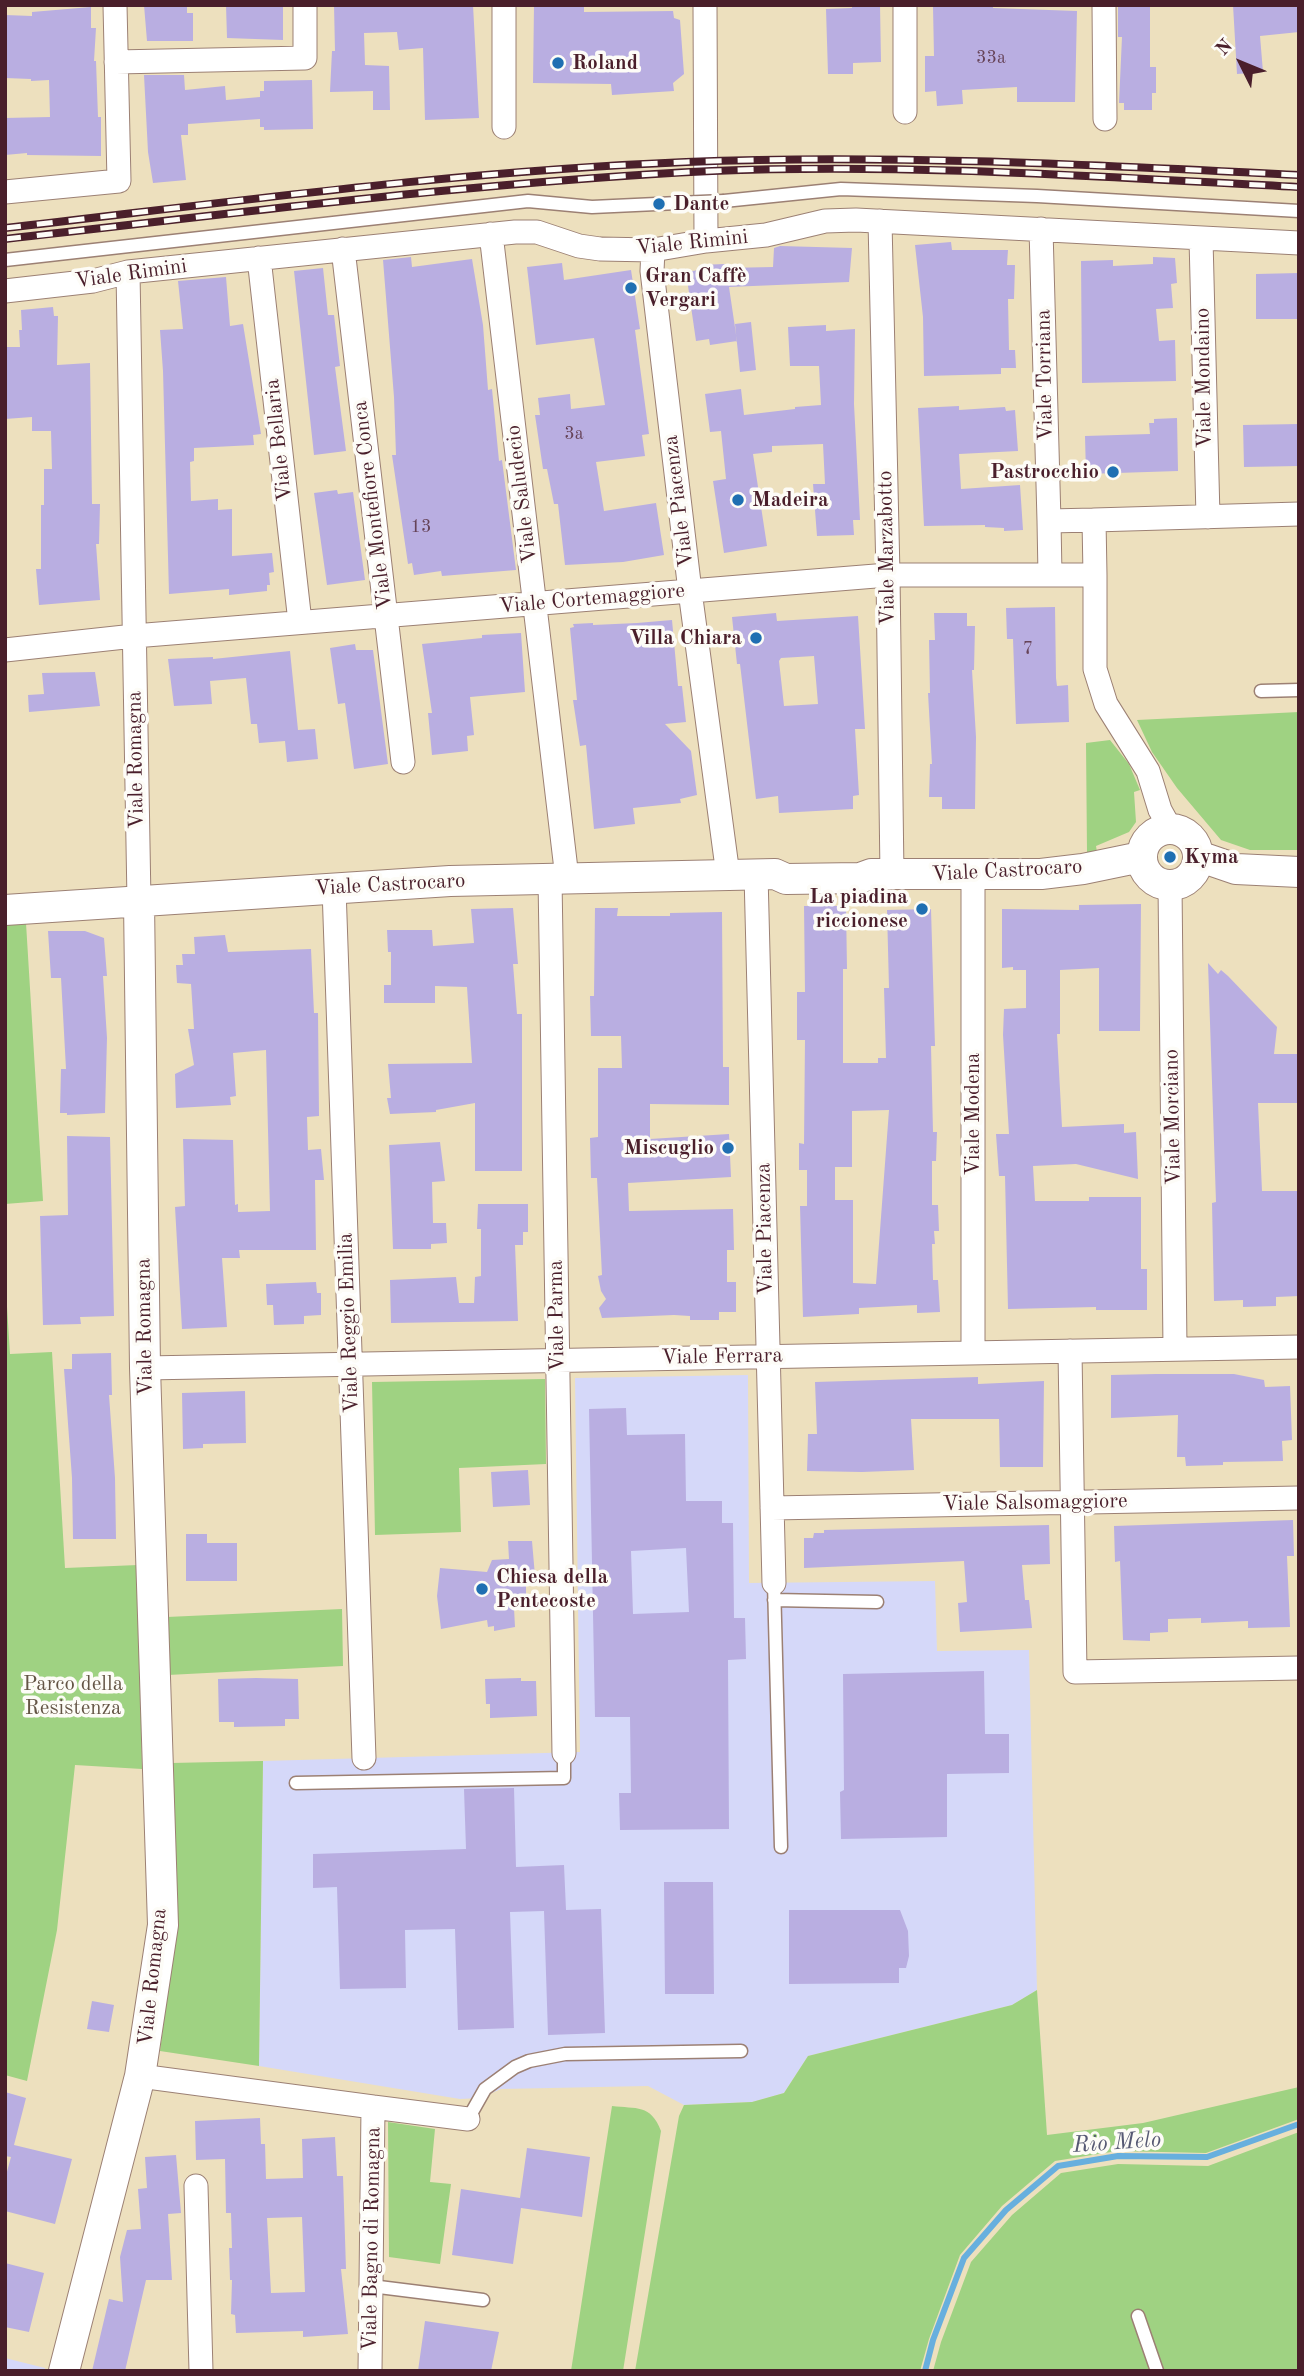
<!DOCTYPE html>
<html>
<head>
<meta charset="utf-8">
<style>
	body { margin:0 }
	#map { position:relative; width:1304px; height:2376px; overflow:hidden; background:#ede0be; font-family:"Old Standard TT",serif }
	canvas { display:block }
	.frame { position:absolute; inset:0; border:7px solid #4a1f2b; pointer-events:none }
	.north { position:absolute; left:1206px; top:28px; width:70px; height:70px; -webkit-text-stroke:5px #fdfcf7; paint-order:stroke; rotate:313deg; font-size:19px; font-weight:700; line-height:28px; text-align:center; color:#4a1f2b }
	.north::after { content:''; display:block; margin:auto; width:24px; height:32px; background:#4a1f2b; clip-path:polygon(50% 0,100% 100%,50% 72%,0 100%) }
</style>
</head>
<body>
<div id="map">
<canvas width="1304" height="2376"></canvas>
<div class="frame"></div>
<div class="north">N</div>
</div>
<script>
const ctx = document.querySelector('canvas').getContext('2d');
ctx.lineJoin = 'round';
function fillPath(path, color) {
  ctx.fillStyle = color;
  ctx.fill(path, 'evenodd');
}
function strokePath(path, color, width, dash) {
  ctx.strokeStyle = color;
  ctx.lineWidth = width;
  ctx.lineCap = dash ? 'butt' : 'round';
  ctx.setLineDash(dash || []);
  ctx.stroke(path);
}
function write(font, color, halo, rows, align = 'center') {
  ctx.font = font + ' "Old Standard TT",serif';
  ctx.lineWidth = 7;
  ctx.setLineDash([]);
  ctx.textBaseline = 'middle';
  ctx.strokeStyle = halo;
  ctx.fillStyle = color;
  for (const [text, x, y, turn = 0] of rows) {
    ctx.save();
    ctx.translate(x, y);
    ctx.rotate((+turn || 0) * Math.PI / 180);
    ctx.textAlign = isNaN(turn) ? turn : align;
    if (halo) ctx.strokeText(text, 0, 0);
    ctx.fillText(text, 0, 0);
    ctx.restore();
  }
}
fillPath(new Path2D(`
	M748,1375L749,1583L935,1581L937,1651L1029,1650L1037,1990L1012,2005L808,2056L784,2093L752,2102L684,2105L648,2086L501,2089L480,2098L460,2099L259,2066L263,1761L580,1752L575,1378Z
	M5,2358L45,2368V2371H5Z`), '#d5d8f9');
fillPath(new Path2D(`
	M1299,712V850H1250L1221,840L1177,788L1152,752L1137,720Z
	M1110,740L1129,764L1140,790L1134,792L1136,822L1129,832L1096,846L1097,852H1087L1086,743Z
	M26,923L43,1201L5,1204V924Z
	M5,1275L10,1354L52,1352L65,1568L138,1565L142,1769L75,1765L57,1930L27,2081L5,2075Z
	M545,1379L546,1464L459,1468L461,1532L375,1535L372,1382Z
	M342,1609L343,1666L168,1675L167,1617Z
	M263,1761L259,2066L160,2051L176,1928L171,1763Z
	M1037,1990L1047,2135L1143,2123L1299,2087V2119L1206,2153L1117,2151L1055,2161L1002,2206L960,2255L929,2339L920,2371H635L679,2116L684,2105L752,2102L784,2093L808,2056L1012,2005Z
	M612,2106C636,2109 651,2104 661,2131L623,2371H571Z
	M388,2122L435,2129L430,2182L451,2184L440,2264L389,2257Z
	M1299,2132V2371H933L941,2342L971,2262L1012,2215L1061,2173L1118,2164L1208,2166Z`), '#9fd282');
strokePath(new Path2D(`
	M925,2371L933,2340L964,2258L1006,2210L1058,2166L1118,2156L1207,2157L1299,2124`), '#67afde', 6);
fillPath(new Path2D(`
	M144,5H187V13H193V41H147Z
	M226,5H283V40L227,38Z
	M334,5H473L479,118L425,120L423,48L399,50L397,32L364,33L365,65L389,66L390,110H373V91L330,92L332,51H335Z
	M534,5H584V12L673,11L674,18L680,20L684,74L673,83L674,91L612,95L611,84L533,83Z
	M852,5H880L881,62L853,63V74H828L826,9L852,8Z
	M1233,5H1299V32L1260,36L1263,72L1237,74Z
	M1118,6H1150V67H1156V93H1152V110H1124V103H1119L1122,37H1118Z
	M91,7V28H96L94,61H96L98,117H101V156L27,155V153L5,155V118L50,117L49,80L31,81V79L5,78V15L32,16V12Z
	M933,7H993V8L1077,11L1075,102H1017V87L962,90L963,104L937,106L936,91L925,92V56H934Z
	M144,75H184L185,90L225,86L226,100L260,97V91H264V81L312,80L313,129L264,130V127H260V119L188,124V135H181L186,180L153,183L148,152Z
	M951,242L952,250H1008L1007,265H1015L1014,299H1008L1009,350H1015L1016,368H1001V374L924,376L923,317L915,245Z
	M780,246L852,248L849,282L729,287L737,341L710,345L709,339L696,341L686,272L699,270V265L725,264L726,268L773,267L774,248Z
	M411,257L412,267L472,259L483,325L488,390L492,389L499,461L502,460L516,570L442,576L441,571L414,575L412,563L408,564L392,455H396L394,397L383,260Z
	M1153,257L1175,258L1177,283L1171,284L1173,308L1156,309L1159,341L1175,340L1176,381L1082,383L1081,261L1113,260V266L1153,264Z
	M562,263L564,280L631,270L640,329L635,330L649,434L642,435L645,456L596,462L604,511L656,503L664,555L623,562L565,565L558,504H554L547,469H543L535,415H540L538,398L570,394L571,409L605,405L594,338L536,345L527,267Z
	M323,268L328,315H334L340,366L335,367L346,451L314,455L294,271Z
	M1299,273V319H1256V274Z
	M226,277L230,326L243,324L261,434L253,435L254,445L194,448V461L190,462L191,501L218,499V510L232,509V556L272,553L274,572L269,573L270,585H267V591L229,595V589L169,594L163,371L160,330L183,329L178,281Z
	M53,307L54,316H58L57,365L90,363L92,504H100L99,544H96L100,600L39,605L36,569H41V505H44V469H52L51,431H32V417L5,419V347H20L19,330H22L21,310Z
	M751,322L756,370L740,372L735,324Z
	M826,325V331L855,329L854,404L860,520H853L854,535L817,536L813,484H825L823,444L772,446V452L753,454L767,546L724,553L713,481L726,479L721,431L710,432L705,394L741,389L744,415L795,409V407L821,405L819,366H790L788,327Z
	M959,406V410L1005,407L1006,411L1015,410L1018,451L959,454L961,489L1020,485L1023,530L1004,531V528L985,527V525L924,526L918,408Z
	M1177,418L1178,471L1086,474L1085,436L1150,434L1149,423H1154V419Z
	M1299,424V466L1244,467L1243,425Z
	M337,490L338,494L353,492L365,580L327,585L314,493Z
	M1055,607L1056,678L1057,686L1068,685L1069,722L1016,724L1013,639H1007L1006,608Z
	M776,613L777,621L858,616L865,729H855L859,795L853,796V809L779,813L778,796L756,799L740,664H737L732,617ZM814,656L818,704L784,706L779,661L781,658Z
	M934,613H967V626H975L974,670H972L976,737L975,809H942V797H929L930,764H932L928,693H930L929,640H935Z
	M672,620L678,686H682L686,722L665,724L691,751L697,795L680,799L681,803L633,808L635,824L594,829L586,745L580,746L573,700H577L570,628L574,627L573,624L593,623V625L637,623Z
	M521,633L525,692L470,697L474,735L467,736L468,751L432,755L428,713H432L422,644L482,638V635Z
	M355,644L356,650H373L388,764L354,769L345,703L338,704L330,648Z
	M290,651L298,730L315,729L318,759L287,762L285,741L259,743L257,724H251L246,678L210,681L212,704L174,706L168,659L213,657V659Z
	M95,672L100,706L29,712L28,695L44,694L42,673Z
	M1141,904L1140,1031H1099V968L1060,970V1034H1057L1062,1127L1124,1124V1133L1136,1132L1138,1179L1076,1164L1033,1166L1035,1201H1089V1197H1141V1269H1147V1310H1096V1307L1008,1309L1005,1176H999L996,1134H1009L1003,1035L1004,1009L1026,1008V970H1013V967L1002,968V909L1079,910V905Z
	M804,906H846L847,969H843V1063H878V1058H886L884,988H889L887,910L931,909L935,1046H931L933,1132H937L936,1161H932V1205H938L939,1231H934L935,1244H932L933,1280H938L940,1312L917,1313V1305L859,1308V1314L803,1317L800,1206H807V1170H799V1143L804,1144L805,1040H797V992H805ZM889,1110L876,1284L853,1283V1200H835V1167H852V1111Z
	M513,908L518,964H513L517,1014H522V1171H475V1103L436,1110V1112L390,1114L387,1098H391L388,1064L472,1063L467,987L435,986V1003H384V985H391V952H388L387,930H432L433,946L474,943L471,909Z
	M595,908H618L617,916H670V913L722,912L723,1067H729V1105L650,1104V1139L729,1134L731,1177L628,1183L629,1211L733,1209L734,1250H727V1282H736V1312H719V1320H690V1316L674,1315L602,1318L599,1308L606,1299L601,1291L598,1276L602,1275L597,1178H591L590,1138L598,1137V1068H622L621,1036H591L590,996H594Z
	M48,931H85L104,938L107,976H103L107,1038L105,1113L67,1115V1113H60L61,1069H66L61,978H51Z
	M225,935L228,952L311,949L314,1013H318L319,1116L307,1117L308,1150L321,1149L324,1180H315L316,1250H239L240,1258H222L227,1327L182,1329L175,1207L185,1206L183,1139L233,1140L235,1205L238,1204V1212L270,1211L266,1050L233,1053L236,1096L230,1097L231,1105L176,1108L175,1074L194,1065L188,1029H194L191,984L177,983L176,965H183L182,954H195L194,937Z
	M1208,963L1218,974L1221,970L1228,976L1277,1027L1274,1054H1299V1103H1258L1262,1191H1299V1296L1276,1297V1306L1243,1307V1300L1214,1301L1212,1203L1216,1202Z
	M67,1136L110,1137L114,1316L80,1317L81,1324L43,1325L40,1216L68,1215Z
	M440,1142L445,1181L432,1182L433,1223H446L447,1243L431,1244V1249H393L389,1145Z
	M478,1204H528V1232H523V1245H515L518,1321L391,1323L390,1280L456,1277L459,1303H474L475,1277L481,1276V1229H477Z
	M316,1282L317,1293H321V1315L304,1316V1324L274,1325L273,1305H267L266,1284Z
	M111,1353L112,1395H109L115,1478L116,1539H73L72,1478L64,1369H72V1354Z
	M1156,1374H1234L1264,1380L1265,1387L1290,1386L1292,1440L1282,1441L1283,1461L1223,1462V1465L1186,1466L1185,1457H1177L1178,1415L1111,1418V1375Z
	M978,1377V1384L1044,1381L1043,1467H1000L999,1419H911L914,1470L862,1472L807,1471L808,1434H817L815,1382Z
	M245,1391L246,1443L203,1444V1448L183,1449L182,1393Z
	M626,1408L627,1435L685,1434L686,1501H722V1523H733L734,1618H745L746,1659L728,1660L729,1829L620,1830L619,1793H631L630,1717H595L589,1409ZM686,1548L689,1612L633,1614L631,1551Z
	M528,1470L530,1505L493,1507L491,1472Z
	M1293,1520L1294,1556H1287L1290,1627L1248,1628V1621L1201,1623V1618L1168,1619V1632L1150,1633V1641L1123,1640L1120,1561L1115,1562L1114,1526Z
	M1049,1525L1050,1564L1022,1565L1025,1600H1029L1032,1628L960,1632L958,1603L967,1602L964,1561L804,1568V1538H813L814,1533H824V1530Z
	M186,1534H207V1543H237V1581H186Z
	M508,1541H532L535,1576L526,1577V1606L514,1608L515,1627L494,1631V1626L488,1627L487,1620L441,1629L437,1596L440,1568L487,1572L492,1560L509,1559Z
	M984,1671L985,1734H1009V1773L947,1774V1837L841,1839L840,1792L844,1790L843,1674Z
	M256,1678L298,1679L299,1719H285V1726L234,1727V1722H219L218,1679Z
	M521,1678V1681H536L537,1716L490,1718V1704H486L485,1679Z
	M514,1788L516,1867L564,1865L566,1910L601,1909L605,2033L548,2035L544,1911L510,1912L514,2028L458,2030L455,1929L405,1930L406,1988L340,1989L337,1887L313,1888V1854L466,1849L464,1789Z
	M664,1882H713L714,1994H665Z
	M789,1910H900L908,1931L909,1956L906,1968H899V1983L789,1984Z
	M92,2001L114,2005L109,2032L87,2029Z
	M5,2092L26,2098L14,2145L72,2159L55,2224L5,2211V2179L11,2157L5,2156Z
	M260,2118L261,2144H265L266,2179L303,2178L302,2139L335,2137L337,2176H343L346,2269H341L348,2334L303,2337V2331L236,2333L235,2315L231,2314L232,2280H230L229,2248H232L231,2213H226L225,2159L196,2160L195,2121ZM302,2217L305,2292L271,2293L267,2218Z
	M527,2148L590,2157L582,2217L521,2208L513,2264L452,2255L461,2189L520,2198Z
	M176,2155L181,2213L168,2214L172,2280H146L125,2371H92L109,2299L123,2302L120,2257L127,2230L141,2229L138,2189L147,2188L145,2157Z
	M5,2263L44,2273L29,2332L5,2327Z
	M425,2321L499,2332L491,2371H418Z`), '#b9aee1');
const service = new Path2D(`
	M724,201L841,189L1037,196L1299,211
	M5,260L528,201L592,207L678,203
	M1261,691L1299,690
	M774,1583L781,1847
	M774,1600L877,1602
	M296,1783L564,1778V1753
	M468,2119L485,2089L515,2067L529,2061L565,2054L741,2051
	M371,2286L483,2300
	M1138,2316L1157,2371`);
const minor = new Path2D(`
	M504,5V127
	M705,5L706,241
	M905,5V112
	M1104,5L1105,119
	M116,62L305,58V5
	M5,192L119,181L115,5
	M880,221L888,575L892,875
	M1041,229L1049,521
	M491,234L567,878
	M1201,239L1208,517
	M343,249L403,762
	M653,250L652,271L690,591L728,875
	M259,258L300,622
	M128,272L139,901
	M5,291L93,281L128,272L515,232H537L579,246L600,249L653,250L706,241L766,235L825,221L856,220L1299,243
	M1094,520L1299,514
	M1095,575V669L1106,704L1148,771L1160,810L1170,828
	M5,650L134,636L888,575H1095L1094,520L1049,521L1050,575
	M756,874L774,1583
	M550,879L564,1753
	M1170,885L1175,1349
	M334,888L364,1758
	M1070,1351L1075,1672L1299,1668
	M973,1353V875
	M145,1368L1299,1347
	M772,1508L1299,1498
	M140,2076L373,2107L370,2371
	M373,2107L468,2119
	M196,2186L201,2371`);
const tertiary = new Path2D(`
	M1142 857a28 28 0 1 1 56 0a28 28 0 1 1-56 0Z
	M1198,856L1236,869L1299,872
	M5,910L450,881L775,874L786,879L860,878L871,874H1041L1083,869L1141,857
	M64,2371L140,2076L163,1925L145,1368L139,901`);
strokePath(service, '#9c8074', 15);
strokePath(minor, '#9c8074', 25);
strokePath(tertiary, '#9c8074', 32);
strokePath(service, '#fff', 12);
strokePath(minor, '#fff', 23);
strokePath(tertiary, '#fff', 30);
const rail = new Path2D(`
	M5,228C232,202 459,171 686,162C891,154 1095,165 1299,175
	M5,239C240,213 476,182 712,171C908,163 1104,177 1299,187`);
strokePath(rail, '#4a1f2b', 8);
strokePath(rail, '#fdfcf7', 5, [16]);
const serviceBridge = new Path2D(`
	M678,203L724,201`);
strokePath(serviceBridge, '#9c8074', 15, []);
strokePath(serviceBridge, '#fff', 12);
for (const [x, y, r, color] of [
	[558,63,7,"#1f6fb2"],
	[659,204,7,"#1f6fb2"],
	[631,288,7,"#1f6fb2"],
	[1113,472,7,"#1f6fb2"],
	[738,500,7,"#1f6fb2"],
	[756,638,7,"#1f6fb2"],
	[1170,857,7,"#1f6fb2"],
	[922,909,7,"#1f6fb2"],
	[728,1148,7,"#1f6fb2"],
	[482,1589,7,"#1f6fb2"]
]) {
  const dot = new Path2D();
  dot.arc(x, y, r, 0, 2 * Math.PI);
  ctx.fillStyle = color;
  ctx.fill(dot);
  strokePath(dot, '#fdfcf7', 2.5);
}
write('18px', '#664358', null, [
	["33a",991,58],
	["3a",574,434],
	["13",421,527],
	["7",1028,649]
]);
write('bold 21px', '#4a1f2b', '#fdfcf7', [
	["Roland",572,63],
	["Dante",673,204],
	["Gran Caffè",645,276],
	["Vergari",645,300],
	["Pastrocchio",1099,472,"right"],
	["Madeira",752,500],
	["Villa Chiara",742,638,"right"],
	["Kyma",1184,857],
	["La piadina",908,897,"right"],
	["riccionese",908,921,"right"],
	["Miscuglio",714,1148,"right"],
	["Chiesa della",496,1577],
	["Pentecoste",496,1601]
], 'left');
write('21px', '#4a1f2b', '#fdfcf7', [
	["Viale Rimini",692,243,-6],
	["Viale Rimini",131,274,-8],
	["Viale Torriana",1045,375,-91],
	["Viale Mondaino",1204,378,-91],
	["Viale Bellaria",279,440,-96],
	["Viale Saludecio",522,494,-97],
	["Viale Piacenza",679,501,-97],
	["Viale Montefiore Conca",373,505,-97],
	["Viale Marzabotto",887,548,-91],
	["Viale Cortemaggiore",592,599,-5],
	["Viale Romagna",136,760,-91],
	["Viale Castrocaro",1007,871,-3],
	["Viale Castrocaro",390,885,-3],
	["Viale Modena",973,1114,-90],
	["Viale Morciano",1173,1117,-91],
	["Viale Piacenza",765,1229,-91],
	["Viale Parma",557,1316,-91],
	["Viale Reggio Emilia",349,1323,-92],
	["Viale Romagna",145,1327,-91],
	["Viale Ferrara",722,1357,-1],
	["Viale Salsomaggiore",1035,1503,-1],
	["Viale Romagna",153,1977,-84],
	["Viale Bagno di Romagna",372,2239,-89]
]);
write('21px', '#645545', '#fdfcf7', [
	["Parco della",73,1684],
	["Resistenza",73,1708]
]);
write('italic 23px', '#565973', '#fdfcf7', [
	["Rio Melo",1117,2143,-4]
]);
</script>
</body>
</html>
